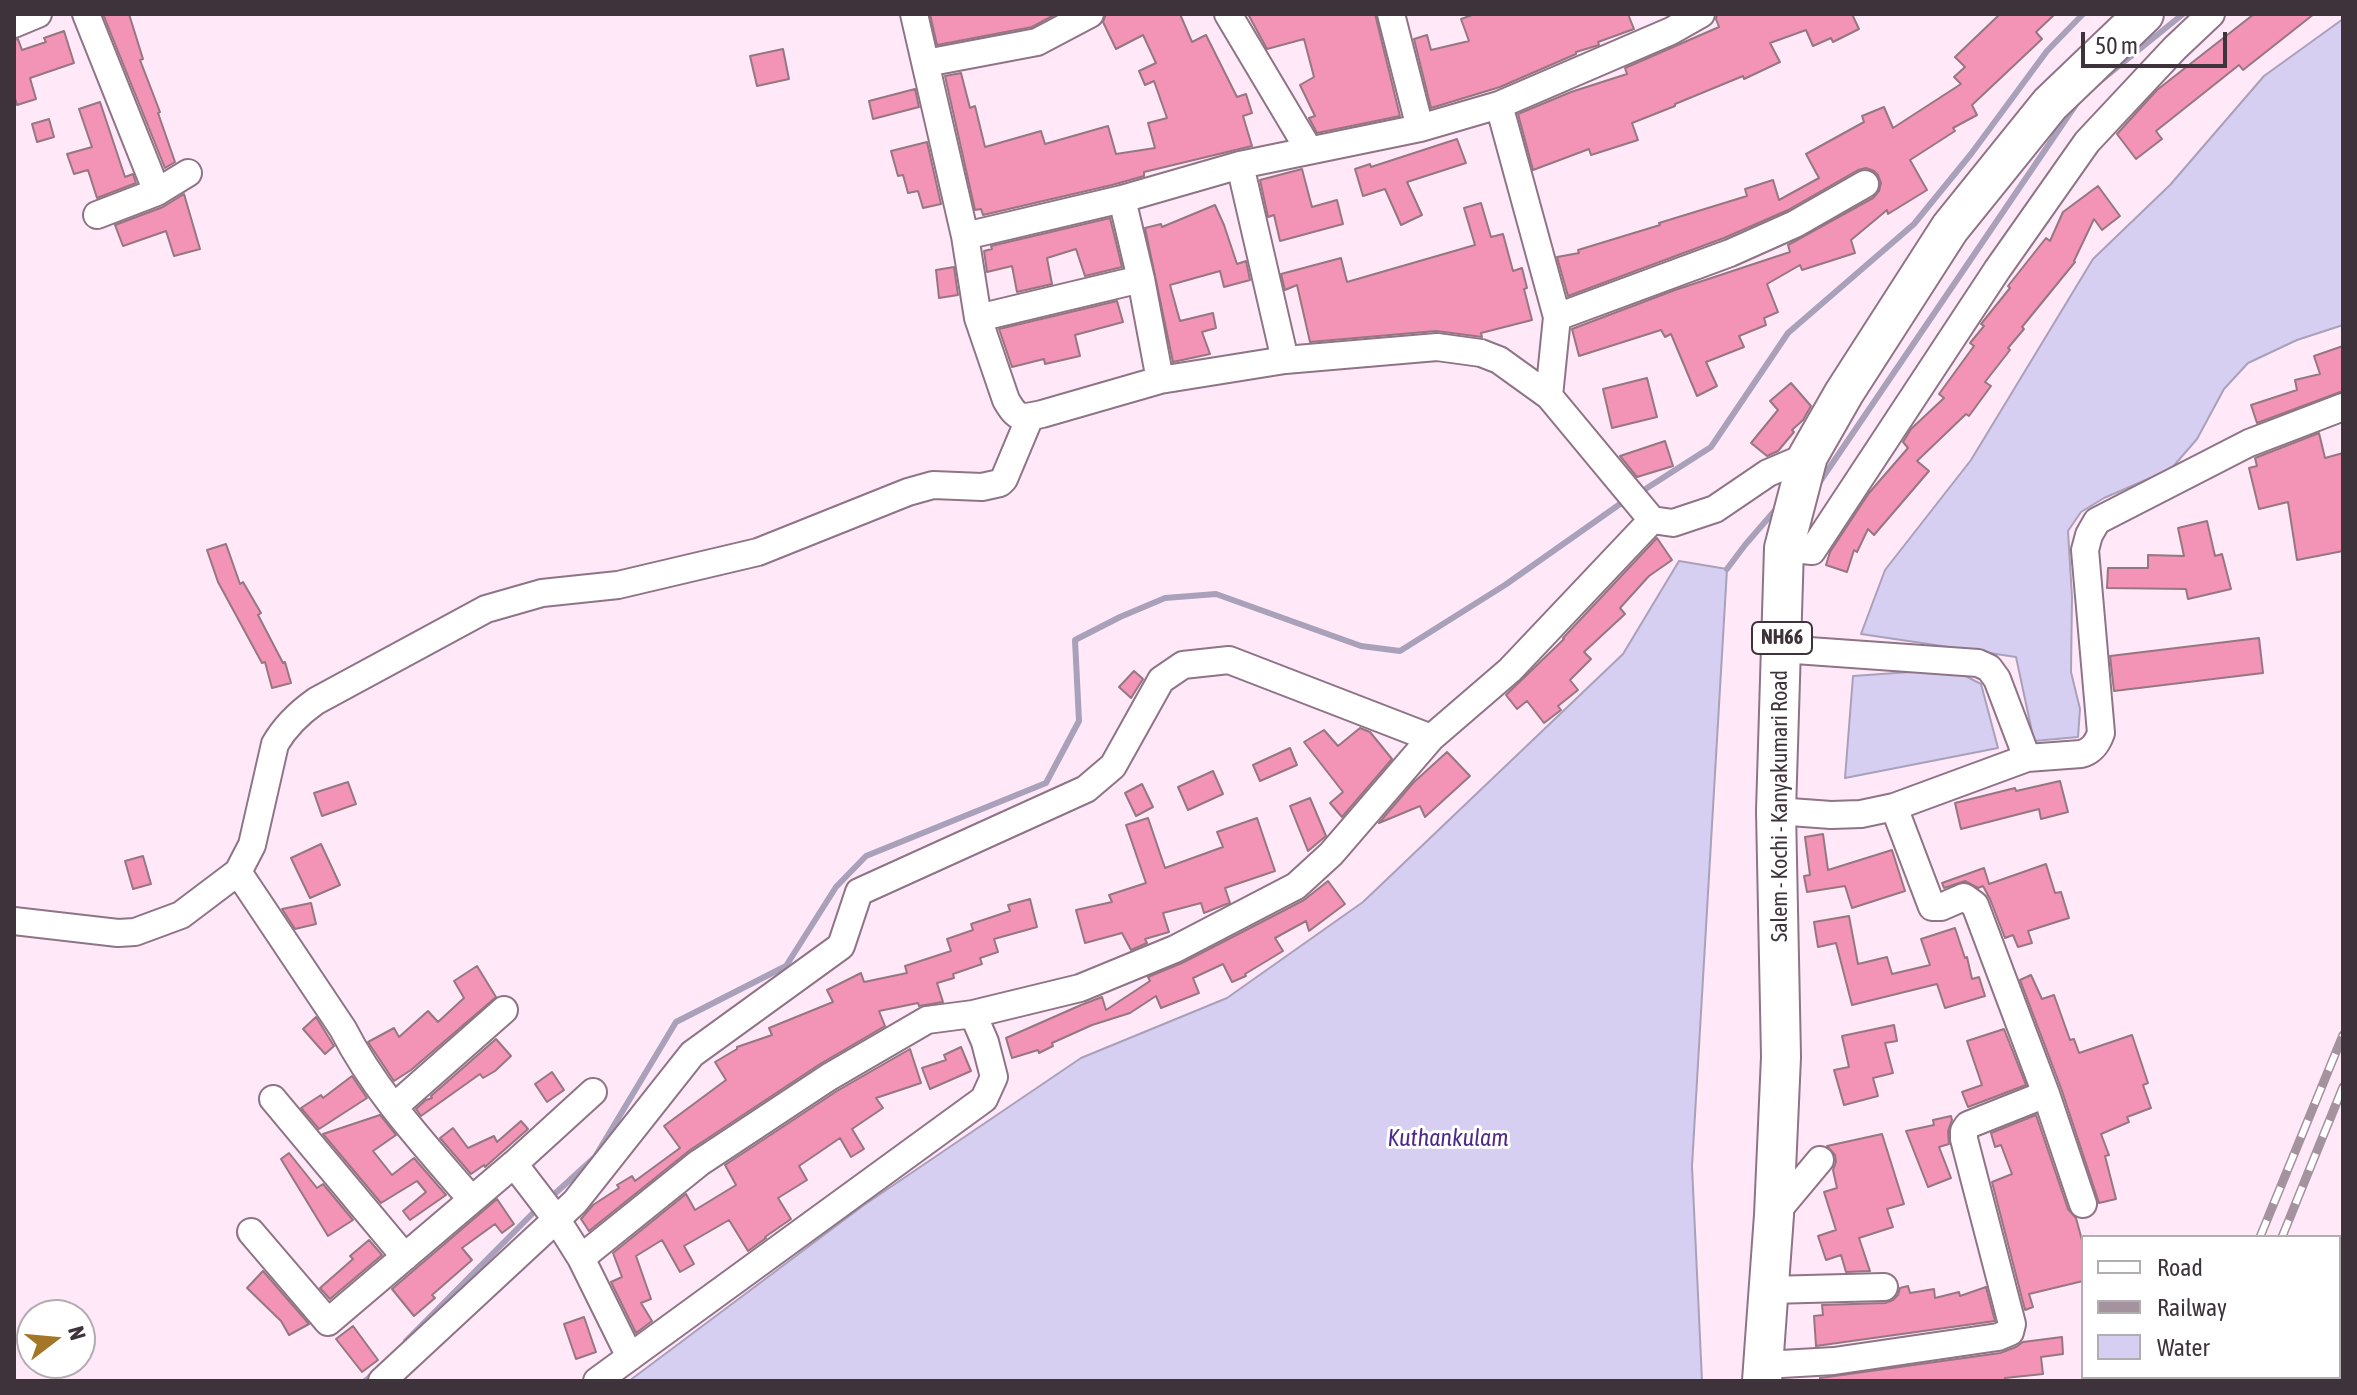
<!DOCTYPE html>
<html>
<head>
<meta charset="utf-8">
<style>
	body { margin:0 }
	#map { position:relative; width:2357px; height:1395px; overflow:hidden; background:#ffe8f8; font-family:"Asap Condensed",sans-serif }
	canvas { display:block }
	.frame { position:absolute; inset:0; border:16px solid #3e333b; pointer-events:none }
	.legend { position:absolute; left:2081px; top:1235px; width:260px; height:144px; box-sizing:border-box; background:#fff; border:2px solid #b2adb1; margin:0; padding:10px 14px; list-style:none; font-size:24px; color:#3e333b }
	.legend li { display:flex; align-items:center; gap:16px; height:40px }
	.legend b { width:40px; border:2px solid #b2adb1 }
	.north { position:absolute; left:16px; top:1299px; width:80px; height:80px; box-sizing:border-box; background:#fff; border:2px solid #b2adb1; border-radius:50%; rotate:74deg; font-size:22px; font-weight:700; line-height:32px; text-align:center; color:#3e333b }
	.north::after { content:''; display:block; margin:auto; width:28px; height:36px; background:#a37628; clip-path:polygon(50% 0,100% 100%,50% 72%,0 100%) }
	.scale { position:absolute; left:2081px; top:32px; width:146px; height:36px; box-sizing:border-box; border:4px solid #3e333b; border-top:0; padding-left:10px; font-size:24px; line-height:28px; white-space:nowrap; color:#3e333b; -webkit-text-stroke:6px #fff; paint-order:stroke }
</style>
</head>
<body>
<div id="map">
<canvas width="2357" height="1395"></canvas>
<div class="frame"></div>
<ul class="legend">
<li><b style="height:10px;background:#fff"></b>Road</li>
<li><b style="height:10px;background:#a4939f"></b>Railway</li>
<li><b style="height:22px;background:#d7cff1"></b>Water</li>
</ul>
<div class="north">N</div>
<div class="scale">50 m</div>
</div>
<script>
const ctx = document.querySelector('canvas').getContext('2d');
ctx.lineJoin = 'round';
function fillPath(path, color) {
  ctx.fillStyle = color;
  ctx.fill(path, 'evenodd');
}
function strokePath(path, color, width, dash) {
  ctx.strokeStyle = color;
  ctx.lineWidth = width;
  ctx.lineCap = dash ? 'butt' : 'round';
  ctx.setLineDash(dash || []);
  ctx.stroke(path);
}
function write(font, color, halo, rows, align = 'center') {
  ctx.font = font + ' "Asap Condensed",sans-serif';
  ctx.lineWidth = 6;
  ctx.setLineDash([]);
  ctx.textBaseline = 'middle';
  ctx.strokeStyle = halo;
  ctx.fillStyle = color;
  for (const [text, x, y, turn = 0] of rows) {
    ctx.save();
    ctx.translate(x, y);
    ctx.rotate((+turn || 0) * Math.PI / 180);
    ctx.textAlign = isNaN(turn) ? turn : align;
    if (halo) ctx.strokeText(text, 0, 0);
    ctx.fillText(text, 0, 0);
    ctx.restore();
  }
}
const water = new Path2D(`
	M2343,19V325L2297,340L2248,363L2224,389L2197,439L2171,469L2104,498L2081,512L2068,531L2072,597L2071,672L2080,709L2078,737L2034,741L2016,657L1861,634L1885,570L1971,460L2093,259L2170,185L2264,76Z
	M1679,561L1727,569L1692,1166L1702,1381H629L864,1205L1081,1058L1227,998L1363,902L1623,654Z
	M1952,669L1981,684L1998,748L1845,778L1853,676Z`);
fillPath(water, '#d7cff1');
strokePath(water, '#a9a0ba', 2);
strokePath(new Path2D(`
	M2099,82L2183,14
	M1819,483L2079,100
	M1647,488L1711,447L1788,333L1914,224L1971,154L2047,51L2083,14
	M1727,569L1745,545L1777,508
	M549,1199L595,1157L676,1022L786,966L836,887L866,856L1046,783L1079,721L1075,640L1120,617L1165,598L1216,594L1361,646L1400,651L1505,585L1620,504
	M406,1341L533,1213
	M365,1381L376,1372`), '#a9a0ba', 6);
const building = new Path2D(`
	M103,14H129L143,59L140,60L160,112L158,113L175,162L165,168Z
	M930,14H1056L1032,27L937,45Z
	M1106,14H1180L1192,42L1206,35L1237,97L1246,94L1252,113L1243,116L1252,146L1144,172V176L1112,185L983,215L981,209L975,210L945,76L961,73L970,108L975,106L985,147L1041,131L1045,144L1108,126L1116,154L1155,148L1148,123L1167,118L1154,81L1145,85L1139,71L1156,63L1143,35L1116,49L1103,22Z
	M1248,14H1375L1400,116L1317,133L1309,118L1315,116L1300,85L1314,77L1304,39L1267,49Z
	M1475,14H1628L1634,29L1598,42L1599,45L1576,52V54L1500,87L1431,108L1414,39L1427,35L1431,50L1469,41L1461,19Z
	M1717,14H1852L1859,29L1833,42L1831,38L1813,46L1806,30L1770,43L1780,62L1744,79L1743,76L1675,104V106L1632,123L1638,140L1591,155L1589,149L1533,170L1518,114L1571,92L1627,74L1625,68L1719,27L1716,19Z
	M2000,14H2055L2036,32L2042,39L1972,105L1977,115L1953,128L1955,131L1910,160L1927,190L1888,214L1887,210L1851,240L1855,253L1802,270L1800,265L1767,284L1778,312L1764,318L1766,325L1739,336L1744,347L1706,362L1717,386L1697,396L1671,334L1665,337L1661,330L1579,356L1572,329L1675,290L1790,252L1788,245L1873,198L1879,191L1881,183L1878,175L1874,171L1866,168L1858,170L1788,210L1724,238L1568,296L1557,257L1579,253L1578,250L1660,225L1659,223L1747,196L1745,189L1773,180L1779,200L1819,178L1806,154L1864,122L1862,116L1884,107L1893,128L1961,84L1954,77L1965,67L1955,57Z
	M2254,14H2314L2243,70L2239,65L2156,131L2162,139L2136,159L2117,134L2157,90Z
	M64,31L74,63L30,78L36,99L17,105L14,95V40L18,39L22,50L46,42L44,38Z
	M783,49L789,79L757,86L750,56Z
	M915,89L919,107L873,119L869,101Z
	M100,102L125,177L133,174L136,183L97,198L88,170L74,174L67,154L92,147L79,109Z
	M49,119L54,137L37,142L32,124Z
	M1457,139L1466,163L1407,182L1422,215L1401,225L1385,189L1363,196L1355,169L1370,164L1371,167Z
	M927,142L941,204L923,208L918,191L908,193L903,175L898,176L891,151Z
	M1302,169L1312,207L1337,200L1343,224L1280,241L1274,215L1268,217L1260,180Z
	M2098,186L2120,216L2102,230L2094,219L2074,261L2075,262L2022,327L2024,329L2008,348L2010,350L1985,382L1991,386L1969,416L1966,414L1917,461L1929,471L1874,535L1868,529L1857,552L1854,550L1847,572L1826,565L1830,552L1869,493L1908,448L1903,442L1911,429L1944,398L1939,394L1974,346L1970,343L1984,326L1981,324L2010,288L2008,286L2046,238L2050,241L2063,212Z
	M184,194L200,249L174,256L166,231L123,246L115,225L163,207Z
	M1481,203L1491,237L1503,234L1513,271L1522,268L1527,288L1524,289L1532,320L1481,333L1482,337L1436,331L1310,342L1297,285L1285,290L1281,274L1341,258L1347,282L1475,245L1464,208Z
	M1215,205L1224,225L1237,264L1246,261L1250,280L1224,287L1220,271L1170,285L1180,321L1213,313L1216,328L1202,332L1210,354L1173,362L1145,228L1161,224L1162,227Z
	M1110,218L1122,267L1085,276L1076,249L1047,258L1052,284L1017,292L1012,266L987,272L984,251L992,249L991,246Z
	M954,267L958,295L939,298L936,270Z
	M1117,301L1123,322L1075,335L1080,356L1045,364L1044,359L1012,367L999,329Z
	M2343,346V391L2257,423L2251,405L2297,390L2295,380L2320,374L2314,356Z
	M1647,378L1657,417L1612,428L1603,389Z
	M1791,383L1811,406L1803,420L1792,430L1794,432L1778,451L1767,456L1751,443L1778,410L1770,401Z
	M2319,433L2325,458L2343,453V551L2297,560L2288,502L2259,509L2249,468L2257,466L2255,458Z
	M1665,441L1673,466L1637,477L1620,456Z
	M2207,521L2215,556L2222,554L2231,589L2188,599L2186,589L2107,588L2108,568H2148V555L2184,556L2178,528Z
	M1657,538L1672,560L1649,576L1620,608L1625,614L1584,652L1591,659L1570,680L1578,690L1558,706L1561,710L1544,723L1527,701L1517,709L1506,695L1564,639L1563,638Z
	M226,544L240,584L243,582L261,613L258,615L283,663L285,662L291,683L272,688L265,662L262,663L218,582L207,550Z
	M2259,638L2263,673L2114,691L2110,656Z
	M1134,671L1143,679L1131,698L1119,687Z
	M1360,728L1370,732L1392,759L1342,817L1330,803L1343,792L1304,742L1324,730L1338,746Z
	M1290,748L1297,765L1260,781L1253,765Z
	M1447,752L1470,776L1425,817L1420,806L1379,823L1413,783Z
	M1213,771L1223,794L1188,810L1178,787Z
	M2060,781L2068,812L2041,819L2039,809L1961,829L1955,803L2015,788L2016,791Z
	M348,782L356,804L322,816L314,793Z
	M1142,784L1153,807L1136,816L1125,793Z
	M1310,798L1326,836L1308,851L1290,806Z
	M1148,818L1165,868L1223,847L1217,832L1257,818L1275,871L1225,888L1230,903L1224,905L1204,913L1201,903L1163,913L1169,932L1145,939L1147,943L1131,950L1122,933L1085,943L1076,910L1112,902L1109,895L1146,883L1126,825Z
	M1823,834L1828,870L1892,850L1905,891L1852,908L1845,886L1807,892L1804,876L1810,875L1805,837Z
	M321,844L340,885L310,898L291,858Z
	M143,856L151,884L133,889L125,861Z
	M2046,864L2055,893L2061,892L2069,918L2028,931L2032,943L2018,947L2013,935L2005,938L1990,899L1983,886L1978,888L1965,881L1944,888L1942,883L1984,868L1989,884Z
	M1328,881L1345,904L1309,931L1306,921L1275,938L1283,951L1245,974L1246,976L1232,982L1223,964L1193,978L1199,993L1161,1008L1156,996L1130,1013L1092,1025L1052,1043L1053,1046L1039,1053L1038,1050L1012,1058L1006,1038L1081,1005L1102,997L1106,1010L1150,981L1148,977L1182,963L1283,911L1304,900Z
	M1030,899L1037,927L994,939L998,952L980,958L982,964L953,974L954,978L937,983L943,1002L919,1006L918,1003L879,1011L885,1026L820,1064L690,1150L589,1231L581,1219L593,1205L619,1188L617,1185L632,1176L635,1181L680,1148L664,1126L726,1080L715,1062L737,1049V1047L772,1035L769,1028L833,1002L827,990L861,973L864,982L907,973L905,966L951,951L947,939L973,930L971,924L1010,911L1008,905Z
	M311,903L316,924L295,929L282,909Z
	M1849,916L1858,964L1887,957L1892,974L1930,965L1921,939L1955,928L1965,958L1967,957L1972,979L1979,977L1985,996L1945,1008L1937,984L1852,1005L1836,943L1818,947L1814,922Z
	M477,966L496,997L411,1070L394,1081L368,1042L394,1028L399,1037L428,1011L438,1022L464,998L454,981Z
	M2031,975L2042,999L2054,995L2070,1040L2074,1039L2079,1053L2132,1035L2148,1083L2143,1085L2151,1108L2127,1117L2129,1122L2101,1134L2109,1155L2105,1156L2116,1199L2099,1203L2061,1088L2020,980Z
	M316,1017L334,1046L325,1054L303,1029Z
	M1894,1025L1897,1041L1885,1043L1893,1073L1873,1078L1878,1096L1844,1105L1834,1070L1849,1067L1842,1036Z
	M2004,1029L2026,1085L1968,1107L1962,1092L1982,1085L1967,1041Z
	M496,1039L511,1056L495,1071L483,1078L480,1074L421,1116L416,1109L426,1100L432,1098L431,1096Z
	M961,1047L971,1071L930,1089L922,1068L946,1060L944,1055Z
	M910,1049L921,1083L876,1098L883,1108L852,1129L864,1149L851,1157L840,1138L799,1166L807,1180L778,1198L791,1219L765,1237L766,1238L748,1251L729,1220L684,1246L694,1264L680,1272L662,1240L636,1256L651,1299L641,1303L652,1321L636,1333L611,1282L622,1277L613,1253L686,1194L695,1210L736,1185L725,1165L837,1091Z
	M552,1072L564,1090L547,1102L535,1084Z
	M352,1076L367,1098L319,1129L301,1108L321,1095L323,1098Z
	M380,1115L396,1135L373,1151L392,1175L414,1158L446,1195L410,1220L403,1211L426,1192L417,1181L381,1203L323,1134Z
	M2036,1115L2068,1209L2076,1218L2083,1244V1281L2029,1294L2033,1307L2025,1310L1992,1182L2012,1174L2001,1145L1995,1147L1991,1133Z
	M1951,1116L1952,1120L1948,1131L1949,1144L1939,1147L1951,1178L1928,1187L1906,1131L1934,1125L1933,1120Z
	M521,1121L528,1129L485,1167L484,1165L471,1174L440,1138L453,1128L468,1148L494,1136L497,1142Z
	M1882,1134L1904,1204L1887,1209L1893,1227L1859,1238L1870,1271L1846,1272L1841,1255L1826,1260L1818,1236L1836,1230L1824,1192L1837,1188L1833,1170L1836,1162L1835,1155L1827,1146Z
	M289,1153L317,1188L323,1184L353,1220L328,1236L281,1159Z
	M497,1199L514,1224L502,1233L495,1224L462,1248L472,1260L432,1295L435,1298L414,1316L392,1289Z
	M369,1240L382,1255L330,1299L320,1288L353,1259L350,1256Z
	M263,1271L309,1324L289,1335L281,1321L247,1288Z
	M1908,1286L1910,1293L1934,1289L1935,1298L1959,1292L1960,1296L1986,1287L1995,1321L1816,1346L1814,1316L1823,1315L1822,1305L1885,1303L1893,1300L1898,1295L1900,1288Z
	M584,1317L596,1352L576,1359L564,1324Z
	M353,1326L378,1360L362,1372L336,1339Z
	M2062,1337L2063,1354L2041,1357L2043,1374L2005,1378V1381H1820V1378L2000,1353L2016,1347L2023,1342Z`);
fillPath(building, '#f393b6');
strokePath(building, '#967781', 2);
const minor = new Path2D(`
	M86,14L157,192
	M914,14L965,236L978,318L1006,400C1017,419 1021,419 1042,414L1160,380L1285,360L1437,347L1481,353L1499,360L1549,396L1652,520L1673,523L1715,509L1768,473L1808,456
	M1228,14L1309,150
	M1391,14L1420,128
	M14,24L38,14
	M926,63L1037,42L1090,14
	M1499,105L1557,317
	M1240,165L1285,360
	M1122,199L1141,279L1160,380
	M97,215L157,192L188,173
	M965,236L1122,199L1240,165L1420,128L1499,105L1671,31L1701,14
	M978,318L1141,279
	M1549,396L1557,317L1730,253L1795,224L1865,184
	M1784,548L1812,551L1997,270L2087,142L2175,48L2211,14
	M1781,649L1978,663L1989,668L1997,679L2027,758
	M1894,807L1932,907H1941L1964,897L1975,905L2046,1094L2083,1204
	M1776,811L1831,815L1861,814L1894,807L2027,758L2081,754C2092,751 2097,744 2101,733L2085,550L2089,535L2097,521L2249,443L2343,407
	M238,872L343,1029C375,1092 425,1145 471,1199
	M14,921L118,933L135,932L181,915L238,872L252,845L275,744C286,725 299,713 316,701L486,609L542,593L618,585L758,552L908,492L933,485L982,487L1000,483L1004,479L1030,417
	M273,1099L405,1257
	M394,1107L504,1010
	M514,1164L557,1220L581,1258L630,1357
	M1774,1215L1820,1160
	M251,1232L328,1322L514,1164L593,1092
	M581,1258L699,1163L829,1077L927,1020L973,1014
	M1769,1290L1884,1287
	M1764,1365L1834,1361L1998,1337L2010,1332L2012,1324L1964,1139V1131L1968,1125L2046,1094
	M382,1381L575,1202L692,1054L841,946L859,892L1086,789L1113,766L1161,680L1183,665L1229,660L1431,738
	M597,1381L984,1099L994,1077L985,1042L973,1014L1080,988L1175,949L1296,886L1331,854L1431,738L1510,670L1652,520`);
const highway = new Path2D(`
	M1762,1381L1774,1215L1781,1057L1776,811L1784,548L1808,456L1844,393L1950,228L2050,104L2144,14`);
strokePath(minor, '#8e7486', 30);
strokePath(highway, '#8e7486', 42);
strokePath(minor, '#fff', 26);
strokePath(highway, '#fff', 38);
const rail = new Path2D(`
	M2260,1237L2343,1035
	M2282,1237L2343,1087
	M2186,1381L2189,1377
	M2212,1381L2214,1377`);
strokePath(rail, '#a4939f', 9);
strokePath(rail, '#fff', 6, [18]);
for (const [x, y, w] of [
	[1782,638,60]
]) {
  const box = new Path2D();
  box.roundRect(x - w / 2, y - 16, w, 32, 6);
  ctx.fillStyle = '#fff';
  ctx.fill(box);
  strokePath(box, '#3e333b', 2);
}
write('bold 20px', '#3e333b', null, [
	["NH66",1782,638]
]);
write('22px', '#3e333b', '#fff', [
	["Salem - Kochi - Kanyakumari Road",1780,806,-90]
]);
write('italic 24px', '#502a8b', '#fff', [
	["Kuthankulam",1448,1138]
]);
</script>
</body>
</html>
